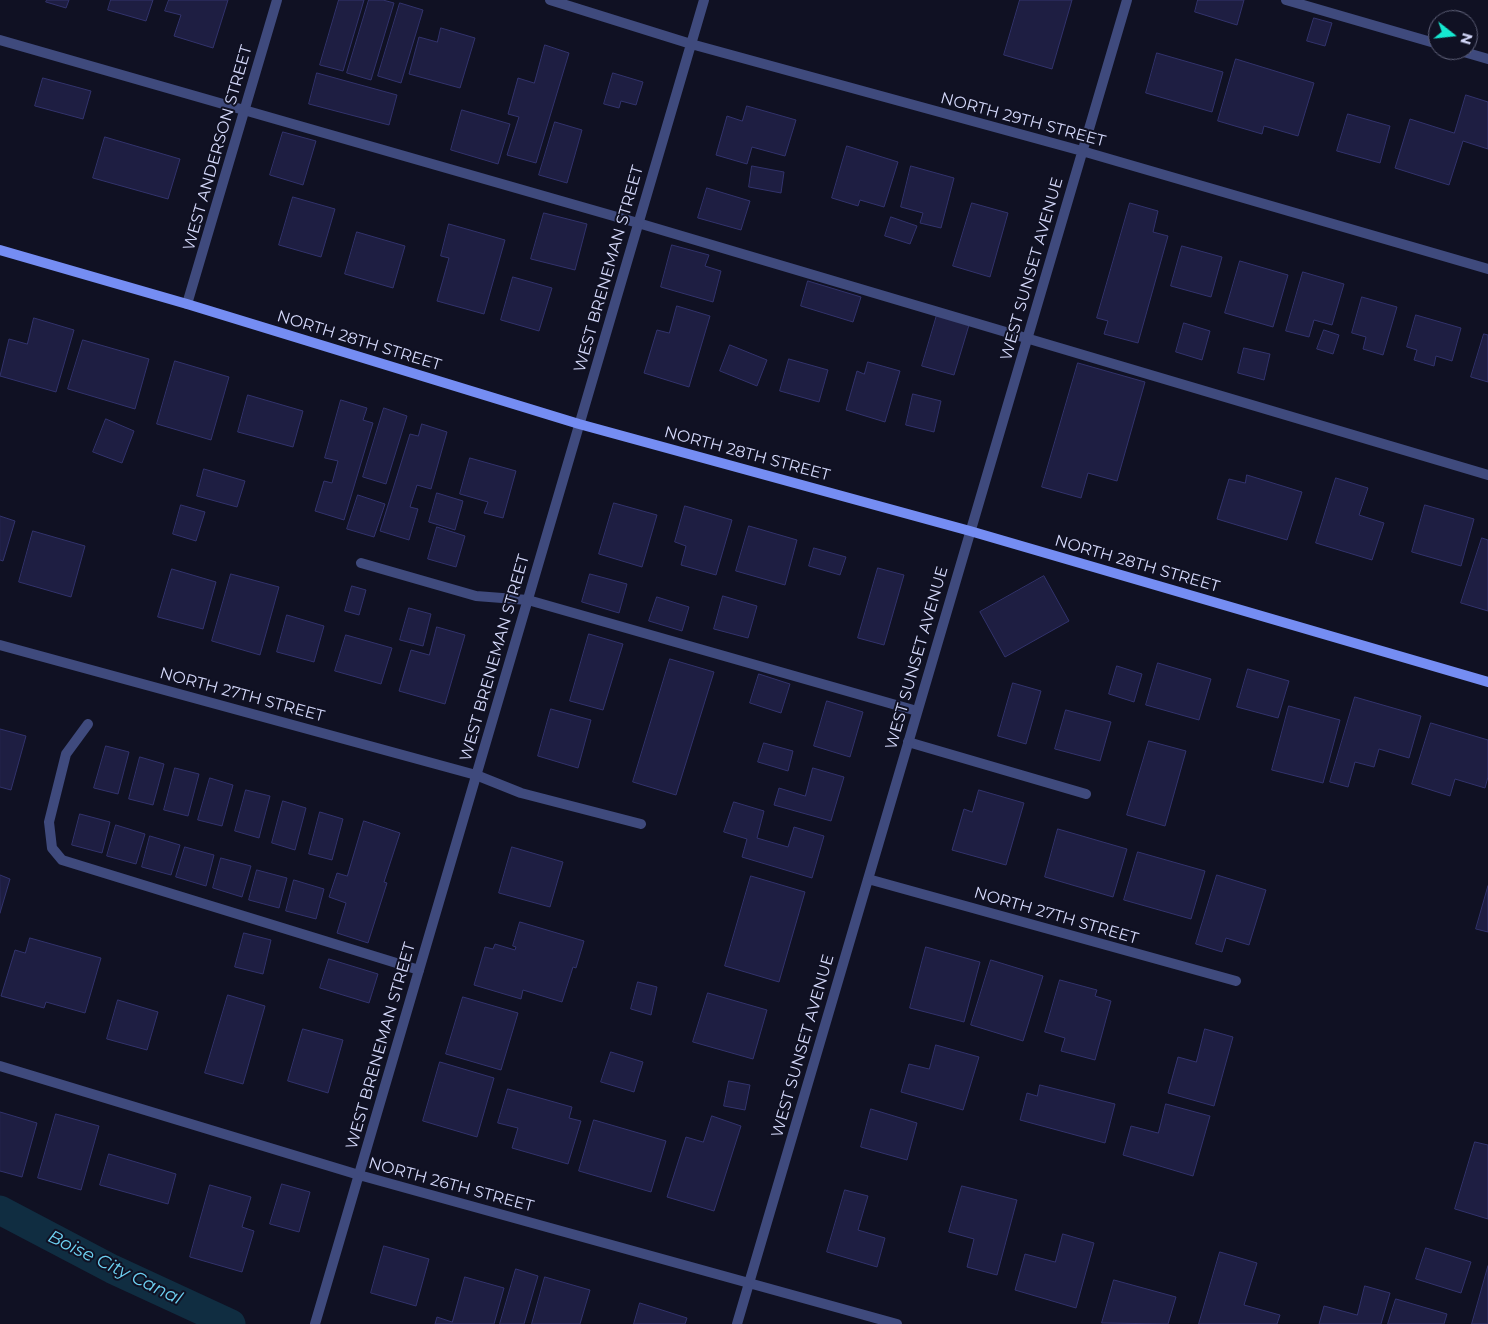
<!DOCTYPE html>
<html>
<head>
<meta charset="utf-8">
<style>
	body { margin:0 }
	#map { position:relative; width:1488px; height:1324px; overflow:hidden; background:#101123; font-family:Montserrat,sans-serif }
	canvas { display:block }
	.north { position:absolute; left:1428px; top:10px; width:50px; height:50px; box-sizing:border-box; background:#101123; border:1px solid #5f6179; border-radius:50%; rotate:106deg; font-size:14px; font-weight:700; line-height:20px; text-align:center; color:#d5d9fb }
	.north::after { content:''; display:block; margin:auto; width:18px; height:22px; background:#15e8d0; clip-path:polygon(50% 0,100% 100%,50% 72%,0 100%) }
</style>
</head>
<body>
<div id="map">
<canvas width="1488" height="1324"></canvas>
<div class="north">N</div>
</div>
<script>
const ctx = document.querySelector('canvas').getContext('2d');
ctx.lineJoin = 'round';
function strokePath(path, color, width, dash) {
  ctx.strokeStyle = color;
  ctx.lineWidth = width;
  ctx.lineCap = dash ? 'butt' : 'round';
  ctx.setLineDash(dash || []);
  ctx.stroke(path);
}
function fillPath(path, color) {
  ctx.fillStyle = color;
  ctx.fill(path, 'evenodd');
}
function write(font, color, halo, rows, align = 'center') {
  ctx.font = font + ' Montserrat,sans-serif';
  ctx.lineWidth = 4;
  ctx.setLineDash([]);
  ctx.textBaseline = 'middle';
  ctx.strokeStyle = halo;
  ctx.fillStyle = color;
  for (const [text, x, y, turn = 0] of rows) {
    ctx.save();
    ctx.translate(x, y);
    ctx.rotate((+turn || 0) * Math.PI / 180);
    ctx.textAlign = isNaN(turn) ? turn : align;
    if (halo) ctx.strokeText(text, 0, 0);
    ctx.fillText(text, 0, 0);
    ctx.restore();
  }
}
strokePath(new Path2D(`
	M0,1210L112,1269L231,1324`), '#102d41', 29);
const building = new Path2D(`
	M47,0H69L66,8L46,2Z
	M111,0H153L146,21L108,10Z
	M169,0H228L213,48L174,36L181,15L165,11Z
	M339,0H364L343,71L320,65Z
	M369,0H383L394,3L371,80L347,73Z
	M1020,0H1072L1052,69L1004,55Z
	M1198,0H1244L1237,25L1195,12Z
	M400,3L423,10L401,83L378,76Z
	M1314,18L1332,23L1325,46L1307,41Z
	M441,28L475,38L460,88L409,74L419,37L437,42Z
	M545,45L569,53L536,163L507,155L519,117L508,114L518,78L534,83Z
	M1157,53L1223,72L1212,112L1146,93Z
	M1236,59L1314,83L1298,136L1264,126L1262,134L1218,121Z
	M317,73L397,95L389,125L309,104Z
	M613,73L643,82L636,105L621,101L619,108L604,104Z
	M43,78L91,91L83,119L35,106Z
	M1466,95L1488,102V149L1463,141L1449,185L1395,168L1410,119L1454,133Z
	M747,106L796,120L785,156L752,147L747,164L716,155L727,116L742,121Z
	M462,110L510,124L498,164L451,150Z
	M1348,114L1390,126L1380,163L1337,151Z
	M555,122L582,130L567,183L539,175Z
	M283,132L316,141L303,185L270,175Z
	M105,137L180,159L168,199L93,178Z
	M847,146L898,162L884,207L860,200L858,206L832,198Z
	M752,166L784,172L781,193L749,187Z
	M911,166L954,178L941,228L920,223L923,213L901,207Z
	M707,188L750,201L741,230L698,218Z
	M293,197L335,209L321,257L279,245Z
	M972,203L1008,213L990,277L953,266Z
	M1130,203L1158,211L1153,232L1168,236L1138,343L1104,334L1108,321L1097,318Z
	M544,213L587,224L575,270L531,259Z
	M891,217L917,226L910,244L885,236Z
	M449,224L505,240L484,314L437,301L449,258L441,256Z
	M357,232L405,246L393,288L345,274Z
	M672,245L709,255L705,266L721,271L713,302L661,287Z
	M1182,246L1222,257L1211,297L1171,286Z
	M1240,261L1288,275L1273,327L1225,313Z
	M1303,272L1344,284L1332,325L1314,320L1309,337L1286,331Z
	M513,277L552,288L539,331L501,320Z
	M808,281L861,297L853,322L801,306Z
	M1362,297L1397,307L1383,355L1363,349L1366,337L1352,333Z
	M677,306L710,316L689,387L644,373L657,330L669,333Z
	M937,315L969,325L954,375L922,366Z
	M1416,315L1461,328L1452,361L1436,356L1434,366L1414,360L1417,350L1407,347Z
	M34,318L74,330L56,392L0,376L9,339L27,344Z
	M1184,323L1210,331L1202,360L1176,352Z
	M1324,330L1339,335L1333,354L1317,349Z
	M1484,334L1488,335V382L1471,377Z
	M83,340L149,359L135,409L68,389Z
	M730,345L767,360L757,386L720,371Z
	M1244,348L1270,354L1264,380L1238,373Z
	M789,359L828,370L819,402L780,391Z
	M175,361L229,377L211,440L157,424Z
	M868,362L900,371L885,422L846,410L857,371L864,374Z
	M1078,363L1145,382L1117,481L1088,473L1081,498L1042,487Z
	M913,394L941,401L934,432L906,425Z
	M248,395L303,411L293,447L238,432Z
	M341,400L367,408L363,420L373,423L344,520L315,511L324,481L332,483L338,461L325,458Z
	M384,408L407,416L386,484L363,477Z
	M106,419L134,431L122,463L93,452Z
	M422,424L447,432L431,489L417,485L410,507L418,509L409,540L380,531L410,434L418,436Z
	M470,458L516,471L503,518L484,513L488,502L460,494Z
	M204,469L245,481L237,507L197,496Z
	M1247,475L1302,492L1287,540L1217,519L1229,479L1245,483Z
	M1336,478L1368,488L1359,515L1384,523L1372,560L1316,543Z
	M437,493L463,501L455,530L429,522Z
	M358,495L385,504L374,537L347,529Z
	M614,503L657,515L642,567L599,554Z
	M181,505L205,512L196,541L173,534Z
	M1425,505L1474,519L1461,566L1412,552Z
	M685,506L732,520L716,575L681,565L686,546L675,542Z
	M0,516L15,521L3,561L0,560Z
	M749,526L797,540L785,585L736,571Z
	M437,527L465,536L456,567L428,559Z
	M33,531L85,546L71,597L19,582Z
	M1482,538L1488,540V611L1461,603Z
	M814,548L846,557L840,575L809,566Z
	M878,568L904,575L884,645L858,638Z
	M172,569L216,582L203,629L158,617Z
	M231,574L279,587L260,655L212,641Z
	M590,574L627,584L619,613L582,602Z
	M1044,576L1069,621L1005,657L980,612Z
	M352,586L366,590L359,615L345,611Z
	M723,596L757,606L748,638L714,629Z
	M657,597L689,607L682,631L649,621Z
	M409,608L431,614L423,646L400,640Z
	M287,615L324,626L314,662L277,652Z
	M437,627L465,635L445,704L399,691L411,650L429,655Z
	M589,634L623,644L603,710L570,701Z
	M346,635L392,648L381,684L335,671Z
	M670,659L714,672L676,795L633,782Z
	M1158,663L1211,679L1199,720L1146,705Z
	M1117,666L1142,674L1134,702L1109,694Z
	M1248,669L1289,681L1278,718L1237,707Z
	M759,674L790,684L781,713L750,703Z
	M1013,683L1041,691L1026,744L998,736Z
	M1355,697L1421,716L1409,758L1379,749L1374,767L1355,762L1348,787L1330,782Z
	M827,701L863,712L850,757L814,746Z
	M1289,706L1340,720L1323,783L1272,770Z
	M551,709L591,720L578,768L538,756Z
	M1066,710L1111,722L1100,761L1055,749Z
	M1431,723L1488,740V777L1485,788L1455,779L1450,796L1412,784Z
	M0,729L26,736L11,790L0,787Z
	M1149,741L1186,751L1165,826L1127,815Z
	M764,743L793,751L788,771L758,762Z
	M106,746L129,752L118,794L94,788Z
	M140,757L164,764L153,805L129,799Z
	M175,768L199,774L188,816L164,810Z
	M813,768L844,777L831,821L774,805L779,788L805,796Z
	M210,778L233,785L222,826L198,820Z
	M246,790L270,796L259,838L235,831Z
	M979,790L1024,803L1006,865L952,850L964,809L972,812Z
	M283,801L306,808L295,850L272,843Z
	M734,802L764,811L757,838L788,847L794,827L824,836L812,878L742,857L747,839L724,832Z
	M320,812L343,819L332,860L309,854Z
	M80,814L110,822L102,853L72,845Z
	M364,821L400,833L384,882L387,883L368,943L337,933L346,903L329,897L337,873L347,876Z
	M116,825L145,834L136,864L107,856Z
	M1058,829L1127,849L1113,897L1045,877Z
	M150,836L180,845L171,875L142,867Z
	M185,847L214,855L206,886L176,877Z
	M512,847L563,862L550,907L499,893Z
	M1138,852L1205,871L1191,919L1124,900Z
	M221,858L251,866L242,897L213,888Z
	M257,870L287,878L279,908L249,900Z
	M0,875L10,879L0,913Z
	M1217,875L1266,890L1249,945L1226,938L1222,952L1196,944Z
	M751,876L805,892L779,982L725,966Z
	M294,880L324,889L316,919L286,911Z
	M1488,886V932L1476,929Z
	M520,922L584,941L576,968L573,967L562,1002L523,990L521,999L474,985L485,947L493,949L495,944L515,950L516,947L513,946Z
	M244,933L271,940L263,974L235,967Z
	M30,938L101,958L85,1013L46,1002L44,1008L1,996L15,950L25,953Z
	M926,947L980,962L964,1022L910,1008Z
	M329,959L378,974L369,1003L320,988Z
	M991,960L1043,976L1023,1041L971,1025Z
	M1060,980L1097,990L1095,996L1111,1001L1095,1060L1061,1051L1065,1038L1045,1032Z
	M638,982L657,987L651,1015L631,1009Z
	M708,993L767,1010L753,1059L693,1042Z
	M228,995L265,1006L243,1084L205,1073Z
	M463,997L518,1013L501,1070L446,1054Z
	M118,1000L158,1012L147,1050L107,1039Z
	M303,1029L343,1040L328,1093L288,1081Z
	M1205,1029L1233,1037L1214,1106L1168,1093L1178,1057L1196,1062Z
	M936,1045L979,1057L963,1110L901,1092L909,1064L929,1069Z
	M611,1052L643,1062L634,1092L601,1082Z
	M440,1062L494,1078L477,1137L423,1121Z
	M729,1081L750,1085L745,1110L724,1106Z
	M1040,1085L1115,1104L1105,1143L1020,1120L1027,1093L1037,1096Z
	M508,1089L572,1107L569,1118L581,1121L568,1164L512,1148L518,1128L498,1123Z
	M1166,1104L1210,1116L1193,1176L1123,1155L1131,1126L1158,1133Z
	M871,1109L917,1123L907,1160L861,1147Z
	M0,1112L37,1123L22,1177L0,1171Z
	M56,1114L99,1126L81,1190L38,1178Z
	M712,1116L741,1126L714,1211L667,1197L686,1137L703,1142Z
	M594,1120L666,1141L651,1192L579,1171Z
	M1475,1142L1488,1145V1219L1455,1209Z
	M109,1154L176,1174L168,1204L100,1185Z
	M282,1184L310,1192L299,1232L270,1224Z
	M210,1185L251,1197L242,1227L254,1231L242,1272L190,1257Z
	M962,1186L1017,1200L997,1275L967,1267L974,1239L949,1232Z
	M845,1190L868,1196L858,1230L885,1238L877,1267L827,1252Z
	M1063,1234L1094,1243L1076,1308L1015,1290L1025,1254L1055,1262Z
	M384,1246L429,1259L416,1306L371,1293Z
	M1426,1248L1471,1262L1461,1293L1416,1279Z
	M1220,1252L1257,1263L1244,1305L1280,1315L1277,1324H1199Z
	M1488,1266V1324H1472Z
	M516,1269L538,1276L524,1324H500Z
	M465,1277L504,1288L494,1324H435L437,1317L452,1322Z
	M545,1277L590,1290L580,1324H532Z
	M1114,1280L1176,1297L1168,1324L1102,1323Z
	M1365,1286L1390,1293L1381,1324H1319L1324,1306L1357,1315Z
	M1396,1299L1447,1314L1444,1324H1388Z
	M640,1303L687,1318L685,1324H634Z`);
fillPath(building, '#1e1e42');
strokePath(building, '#32336c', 1);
strokePath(new Path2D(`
	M1286,0L1438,44
	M0,40L638,223L1488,475
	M1457,50L1488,59
	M361,563L476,596L528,600L917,711
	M88,724L66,754L49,822L52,848L62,860L419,970
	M908,742L1086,794
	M476,775L521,793L641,824`), '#3f4a7d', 10);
strokePath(new Path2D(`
	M550,0L691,44L1082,151L1488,269
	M187,304L277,0
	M0,645L476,775
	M868,879L1236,981
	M0,1066L359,1175L897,1324
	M315,1324L704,0
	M737,1324L1127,0`), '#3f4a7d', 10);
strokePath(new Path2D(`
	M0,250L187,304L579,424L970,531L1488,682`), '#758df3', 10);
write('16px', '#d5d9fb', '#101123', [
	["NORTH 29TH STREET",1023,120,15],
	["WEST ANDERSON STREET",218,148,-74],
	["WEST BRENEMAN STREET",609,269,-74],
	["WEST SUNSET AVENUE",1032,269,-74],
	["NORTH 28TH STREET",359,341,17],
	["NORTH 28TH STREET",747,454,15],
	["NORTH 28TH STREET",1137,564,16],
	["WEST BRENEMAN STREET",495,658,-74],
	["WEST SUNSET AVENUE",917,658,-74],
	["NORTH 27TH STREET",242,695,15],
	["NORTH 27TH STREET",1056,916,16],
	["WEST BRENEMAN STREET",381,1046,-74],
	["WEST SUNSET AVENUE",803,1046,-74],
	["NORTH 26TH STREET",451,1185,15]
]);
write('italic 18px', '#6dd1f2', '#101123', [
	["Boise City Canal",115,1268,26]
]);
</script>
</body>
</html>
